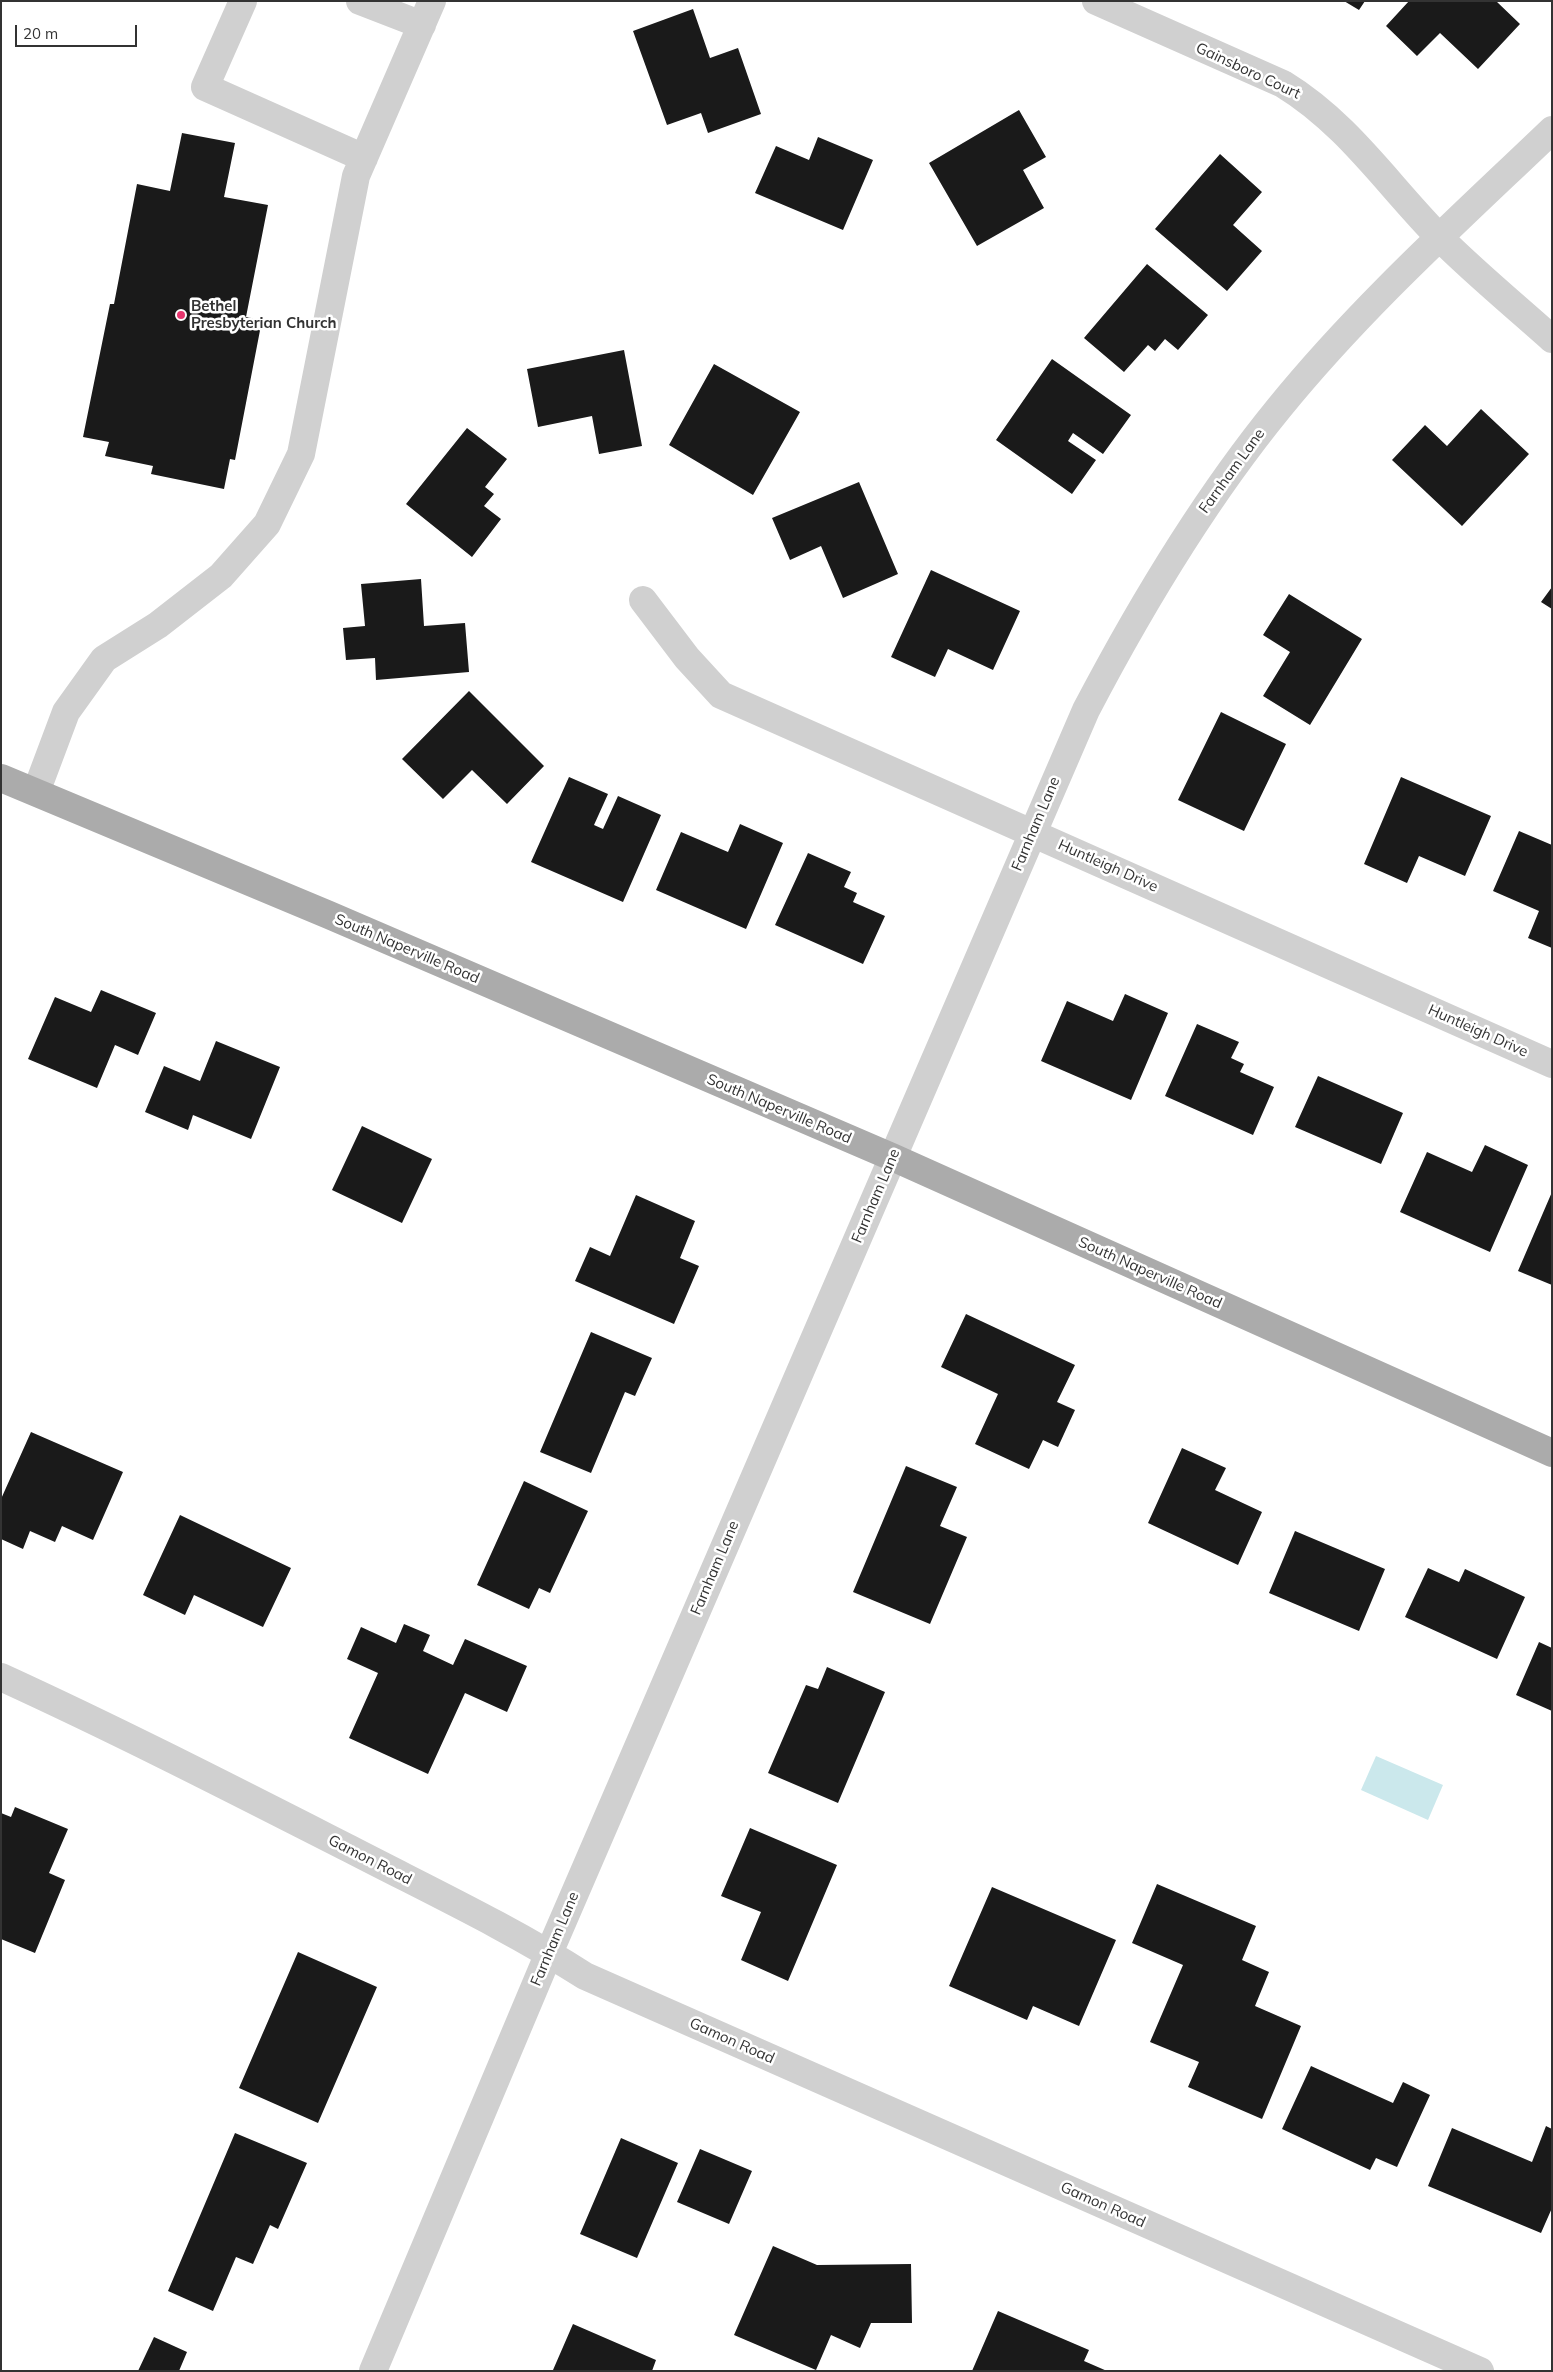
<!DOCTYPE html>
<html>
<head>
<meta charset="utf-8">
<style>
	body { margin:0 }
	#map { position:relative; width:1553px; height:2372px; overflow:hidden; background:#fff; font-family:Mulish,sans-serif }
	canvas { display:block }
	.frame { position:absolute; inset:0; border:2px solid #333; pointer-events:none }
	.scale { position:absolute; left:15px; top:25px; width:122px; height:22px; box-sizing:border-box; border:2px solid #333; border-top:0; padding-left:6px; font-size:15px; line-height:18px; white-space:nowrap; color:#333; -webkit-text-stroke:4px #fff; paint-order:stroke }
</style>
</head>
<body>
<div id="map">
<canvas width="1553" height="2372"></canvas>
<div class="frame"></div>
<div class="scale">20 m</div>
</div>
<script>
const ctx = document.querySelector('canvas').getContext('2d');
ctx.lineJoin = 'round';
function fillPath(path, color) {
  ctx.fillStyle = color;
  ctx.fill(path, 'evenodd');
}
function strokePath(path, color, width, dash) {
  ctx.strokeStyle = color;
  ctx.lineWidth = width;
  ctx.lineCap = dash ? 'butt' : 'round';
  ctx.setLineDash(dash || []);
  ctx.stroke(path);
}
function write(font, color, halo, rows, align = 'center') {
  ctx.font = font + ' Mulish,sans-serif';
  ctx.lineWidth = 5;
  ctx.setLineDash([]);
  ctx.textBaseline = 'middle';
  ctx.strokeStyle = halo;
  ctx.fillStyle = color;
  for (const [text, x, y, turn = 0] of rows) {
    ctx.save();
    ctx.translate(x, y);
    ctx.rotate((+turn || 0) * Math.PI / 180);
    ctx.textAlign = isNaN(turn) ? turn : align;
    if (halo) ctx.strokeText(text, 0, 0);
    ctx.fillText(text, 0, 0);
    ctx.restore();
  }
}
fillPath(new Path2D(`
	M1376,1756L1443,1785L1428,1820L1361,1790Z`), '#cbe8ec');
fillPath(new Path2D(`
	M1344,1H1365L1359,10Z
	M1409,1H1496L1520,24L1478,69L1440,33L1417,56L1386,26Z
	M693,9L710,58L738,48L761,114L708,133L701,113L667,125L633,31Z
	M1019,110L1046,157L1023,170L1044,208L977,246L929,163Z
	M182,133L235,143L224,197L268,205L246,317L262,320L235,460L230,459L224,489L151,474L153,466L105,456L109,442L83,437L110,304H114L137,184L170,191Z
	M818,137L873,160L843,230L755,193L776,146L809,160Z
	M1220,154L1262,192L1233,225L1262,251L1227,291L1155,229Z
	M1147,264L1208,315L1178,350L1165,339L1155,351L1148,345L1124,372L1084,338Z
	M624,350L642,446L599,454L592,416L538,427L527,369Z
	M1052,359L1131,415L1103,454L1073,433L1068,441L1096,460L1072,494L996,440Z
	M714,364L800,412L753,495L669,445Z
	M1481,409L1529,454L1462,526L1392,460L1425,425L1447,446Z
	M467,428L507,459L485,487L494,494L484,506L501,519L472,557L406,504Z
	M859,482L898,574L843,598L821,546L790,560L772,518Z
	M931,570L1020,611L993,670L948,649L935,677L891,657Z
	M421,579L424,626L465,623L469,672L376,680L375,658L346,660L343,628L365,626L361,584Z
	M1552,587V609L1541,602Z
	M1289,594L1362,639L1310,725L1263,696L1290,652L1263,635Z
	M469,691L544,766L507,804L472,770L443,799L402,759Z
	M1221,712L1286,744L1244,831L1178,800Z
	M569,777L608,794L594,825L603,829L618,796L661,815L623,902L531,862Z
	M1401,777L1491,816L1465,876L1419,856L1407,883L1364,864Z
	M740,824L783,843L746,929L656,890L681,832L728,852Z
	M1519,831L1552,845V948L1528,938L1539,911L1493,891Z
	M808,853L851,872L844,887L857,893L853,902L885,916L863,964L775,925Z
	M101,990L156,1013L138,1055L115,1045L97,1088L28,1059L55,997L91,1012Z
	M1125,994L1168,1013L1131,1100L1041,1061L1067,1001L1113,1021Z
	M1197,1024L1239,1042L1231,1058L1244,1064L1240,1072L1274,1087L1253,1135L1165,1096Z
	M216,1041L280,1067L251,1139L193,1115L188,1130L145,1112L164,1066L200,1081Z
	M1318,1076L1403,1113L1381,1164L1295,1127Z
	M362,1126L432,1159L402,1223L332,1190Z
	M1485,1145L1528,1165L1490,1252L1400,1212L1427,1152L1472,1172Z
	M1552,1192V1285L1518,1271Z
	M636,1195L695,1221L680,1258L699,1266L674,1324L575,1281L590,1247L610,1256Z
	M966,1314L1075,1365L1057,1402L1075,1410L1058,1447L1043,1440L1029,1469L975,1444L998,1394L941,1367Z
	M591,1332L652,1358L635,1396L625,1392L591,1473L540,1452Z
	M31,1432L123,1472L93,1540L62,1526L55,1542L30,1531L23,1549L1,1539V1499Z
	M1182,1448L1226,1468L1215,1490L1262,1512L1238,1565L1148,1523Z
	M906,1466L957,1487L940,1526L967,1537L930,1624L853,1592Z
	M524,1481L588,1511L550,1593L539,1588L529,1609L477,1585Z
	M180,1515L291,1568L263,1627L194,1595L185,1615L143,1595Z
	M1295,1531L1385,1569L1359,1631L1269,1593Z
	M1428,1568L1459,1582L1465,1569L1525,1597L1497,1659L1405,1617Z
	M404,1624L430,1635L423,1651L453,1665L465,1639L527,1666L507,1712L465,1693L428,1774L349,1738L378,1673L347,1659L361,1627L396,1643Z
	M1539,1642L1552,1648V1711L1516,1695Z
	M827,1667L885,1692L838,1803L768,1773L806,1685L818,1689Z
	M15,1807L68,1829L49,1873L65,1880L35,1953L1,1939V1813L11,1817Z
	M750,1828L837,1865L788,1981L741,1960L761,1912L721,1896Z
	M1157,1884L1256,1926L1242,1960L1269,1972L1255,2006L1301,2026L1262,2119L1188,2087L1199,2062L1150,2042L1183,1965L1132,1943Z
	M992,1887L1116,1940L1079,2026L1033,2006L1027,2020L949,1986Z
	M298,1952L377,1987L318,2123L239,2088Z
	M1311,2066L1393,2103L1403,2082L1430,2095L1397,2167L1376,2158L1370,2170L1282,2129Z
	M1546,2126L1552,2129V2208L1541,2233L1428,2186L1452,2128L1532,2162Z
	M235,2133L307,2163L278,2229L270,2225L253,2264L236,2257L213,2311L168,2291Z
	M621,2138L678,2163L637,2258L580,2234Z
	M700,2149L752,2171L729,2224L677,2202Z
	M773,2246L817,2265L911,2264L912,2323H871L860,2348L831,2335L816,2370L734,2335Z
	M998,2311L1089,2350L1084,2361L1107,2371H972Z
	M573,2324L656,2360L652,2371L553,2370Z
	M154,2337L187,2352L179,2371H138Z`), '#1a1a1a');
strokePath(new Path2D(`
	M243,1L205,87L364,158
	M360,1L422,25
	M1096,1L1283,84C1347,123 1387,184 1439,237C1475,273 1514,305 1552,339
	M643,600L687,658L721,695L1552,1064
	M36,792L66,712L104,659L158,625L221,576L267,524L301,454L356,176L432,1
	M1,1677C119,1731 234,1790 350,1849C429,1890 510,1928 585,1976L1480,2371
	M373,2371L549,1953L1086,710C1141,605 1203,501 1279,408C1361,307 1458,220 1552,130`), '#d0d0d0', 28);
strokePath(new Path2D(`
	M1,778L329,915L892,1157L1552,1453`), '#ababab', 28);
for (const [x, y, r, color] of [
	[181,315,5,"#e8366f"]
]) {
  const dot = new Path2D();
  dot.arc(x, y, r, 0, 2 * Math.PI);
  ctx.fillStyle = color;
  ctx.fill(dot);
  strokePath(dot, '#fff', 2);
}
write('15px', '#333', '#fff', [
	["Gainsboro Court",1248,71,25],
	["Farnham Lane",1232,471,-54],
	["Farnham Lane",1036,824,-67],
	["Huntleigh Drive",1108,866,24],
	["South Naperville Road",407,949,23],
	["Huntleigh Drive",1478,1031,24],
	["South Naperville Road",779,1109,23],
	["Farnham Lane",876,1196,-67],
	["South Naperville Road",1150,1273,24],
	["Farnham Lane",715,1568,-67],
	["Gamon Road",370,1860,27],
	["Farnham Lane",555,1939,-67],
	["Gamon Road",732,2041,24],
	["Gamon Road",1103,2205,24]
]);
write('bold 15px', '#333', '#fff', [
	["Bethel",191,306],
	["Presbyterian Church",191,323]
], 'left');
</script>
</body>
</html>
